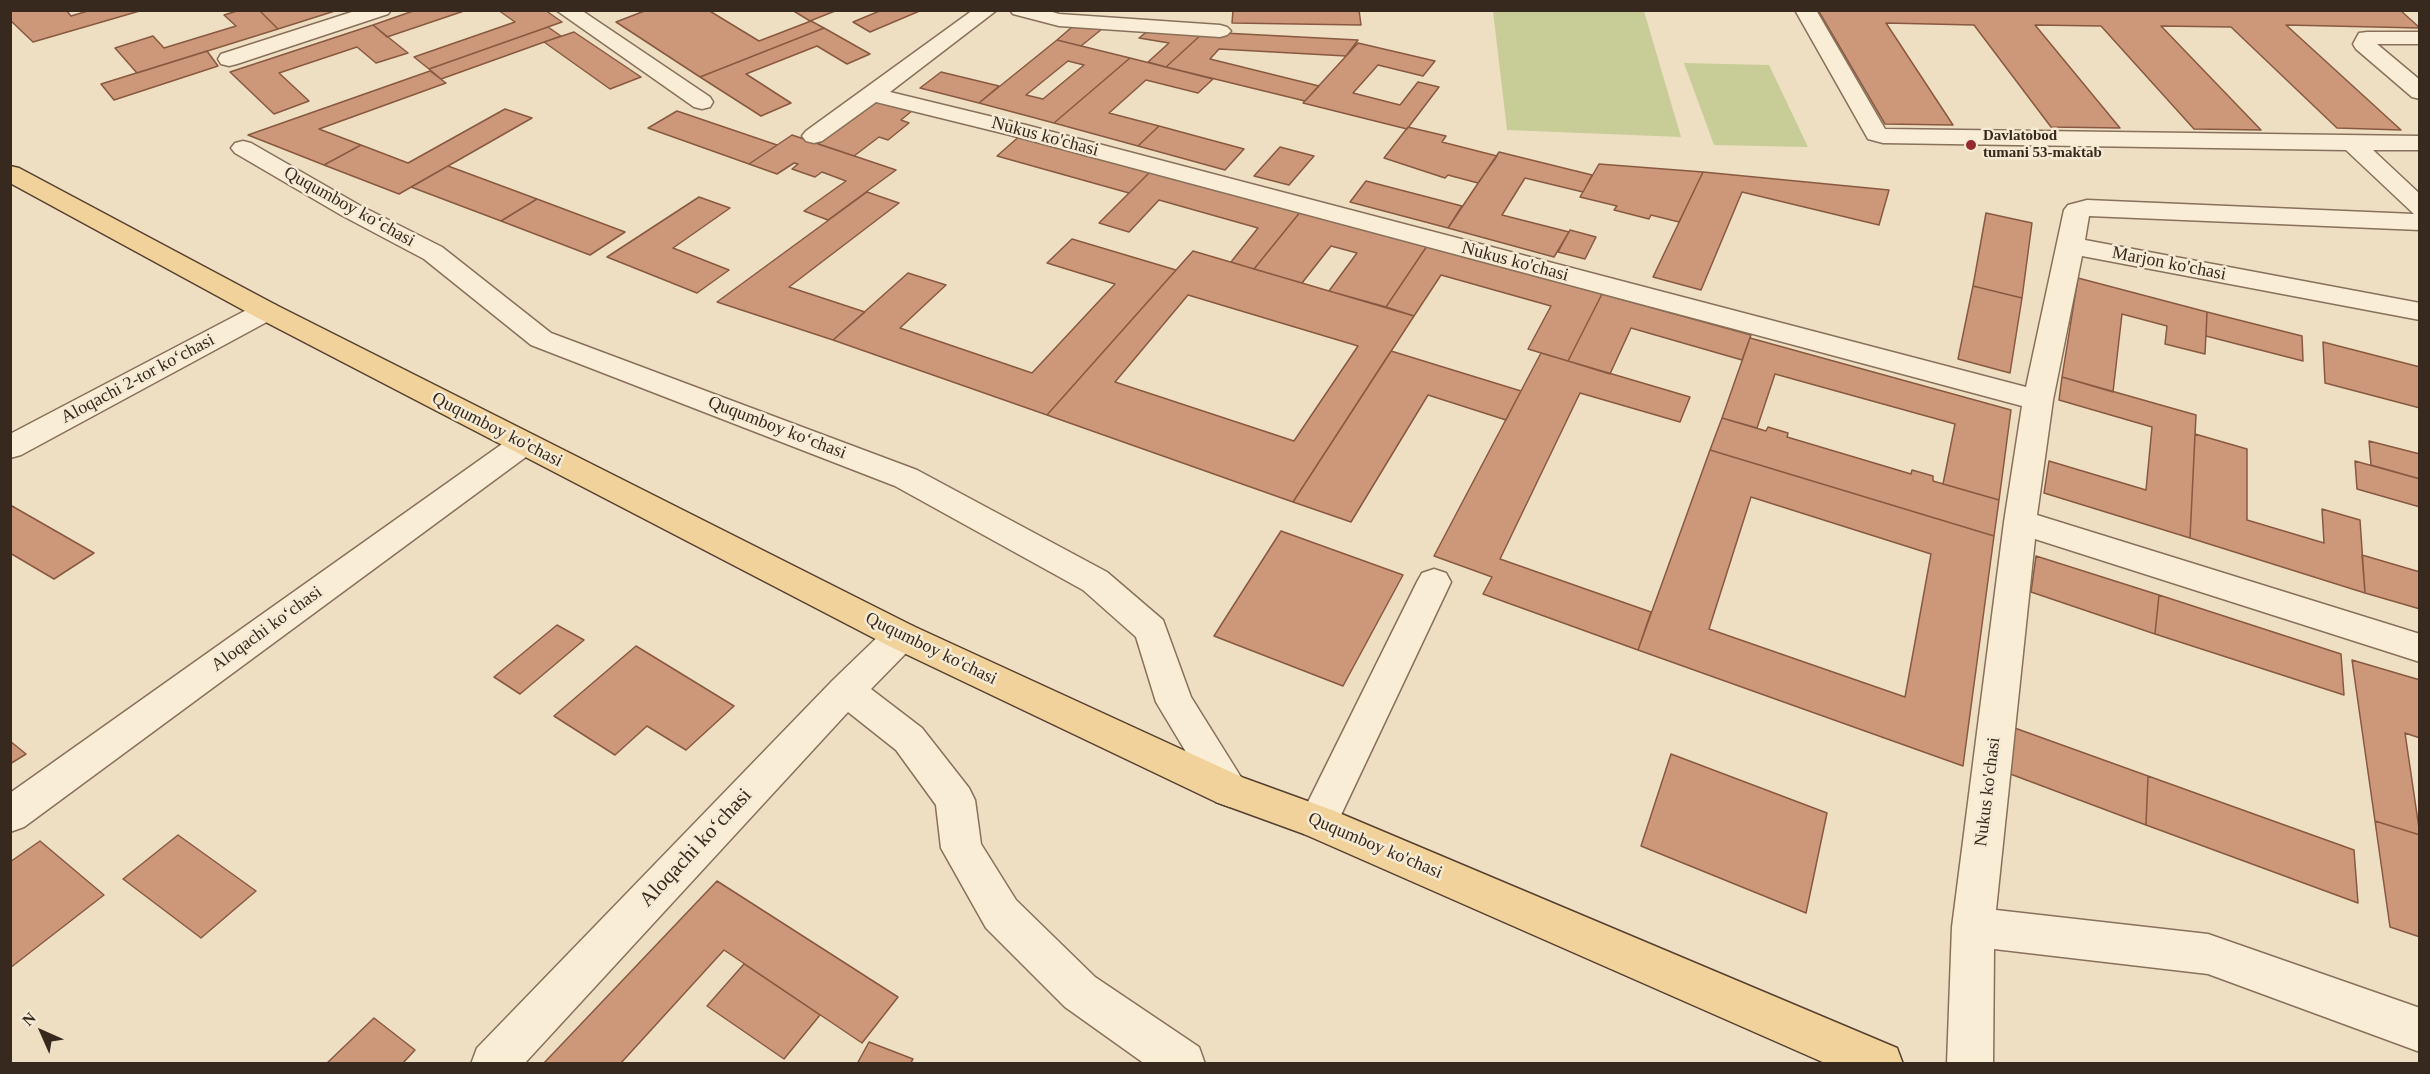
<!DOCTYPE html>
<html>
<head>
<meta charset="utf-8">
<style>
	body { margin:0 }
	#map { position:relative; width:2430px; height:1074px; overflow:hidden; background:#eedfc3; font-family:Georgia,serif }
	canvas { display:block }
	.frame { position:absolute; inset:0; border:12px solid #38291e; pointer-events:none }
	.north { position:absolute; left:12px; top:1002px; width:60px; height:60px; -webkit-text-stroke:4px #f5ead3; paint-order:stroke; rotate:315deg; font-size:16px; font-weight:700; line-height:24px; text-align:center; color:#38291e }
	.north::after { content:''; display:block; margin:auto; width:21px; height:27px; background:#38291e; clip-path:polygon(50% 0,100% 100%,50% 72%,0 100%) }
</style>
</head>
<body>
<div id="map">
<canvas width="2430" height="1074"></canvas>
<div class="frame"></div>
<div class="north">N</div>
</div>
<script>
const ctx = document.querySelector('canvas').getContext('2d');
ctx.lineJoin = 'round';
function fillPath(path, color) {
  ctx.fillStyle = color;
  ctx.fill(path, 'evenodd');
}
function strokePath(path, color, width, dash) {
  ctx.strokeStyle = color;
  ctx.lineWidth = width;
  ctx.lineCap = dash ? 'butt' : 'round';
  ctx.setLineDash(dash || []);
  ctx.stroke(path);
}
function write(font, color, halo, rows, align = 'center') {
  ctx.font = font + ' Georgia,serif';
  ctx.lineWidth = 5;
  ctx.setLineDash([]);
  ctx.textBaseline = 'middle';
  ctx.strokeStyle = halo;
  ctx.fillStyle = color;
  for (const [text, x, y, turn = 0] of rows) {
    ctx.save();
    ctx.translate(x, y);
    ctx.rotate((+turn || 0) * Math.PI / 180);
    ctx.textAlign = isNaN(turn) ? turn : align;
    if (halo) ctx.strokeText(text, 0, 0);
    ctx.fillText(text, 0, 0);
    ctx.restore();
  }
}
fillPath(new Path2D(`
	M1493,11H1644L1681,137L1507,130Z
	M1684,63L1769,65L1808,147L1714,145Z`), '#c8cc97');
const building = new Path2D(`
	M10,10H66L71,16L91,10H143L33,42L10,20Z
	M240,10H259L278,29L137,73L115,48L153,36L164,48L236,26L224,15Z
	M259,10H338L278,29Z
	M416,10H467L387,37L373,25Z
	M498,10H545L562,22L429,69L414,57L515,22Z
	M647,10H708L759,41L811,21L824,28L700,77L616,22Z
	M792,10H834L835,11L810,21Z
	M882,10H922L870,32L853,22Z
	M1233,10H1359L1361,25L1232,23Z
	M1818,10H2400L2420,28L2286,25L2401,130L2337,128L2231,27L2161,26L2261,130L2194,129L2101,26L2035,25L2120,128L2051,127L1974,25L1886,23L1953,125L1885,124Z
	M373,25L408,53L376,63L357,47L279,73L309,101L274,114L230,72Z
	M548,27L561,36L441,79L429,69Z
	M1072,27L1102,29L1081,46L1057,40Z
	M824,28L870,54L847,64L817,46L746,74L791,103L761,116L700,77Z
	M1149,30L1204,32L1166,67L1148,62L1169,43L1139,38Z
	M574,32L641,77L610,89L544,42Z
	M1204,32L1358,40L1346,56L1219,49L1210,59L1319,86L1305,101L1166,67Z
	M1057,40L1130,58L1054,123L979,103ZM1068,61L1084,65L1043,99L1026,95Z
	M1358,43L1435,61L1423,76L1378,65L1353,93L1400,105L1418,82L1439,87L1407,129L1303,103Z
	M207,51L218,66L114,100L101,84Z
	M1130,58L1213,79L1198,93L1146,80L1109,113L1159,126L1138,146L1054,123Z
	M430,71L446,83L319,129L361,145L324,165L248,135Z
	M941,72L999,86L979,103L920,88Z
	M877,100L913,110L901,120L909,123L888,140L879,137L854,156L818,144Z
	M505,109L532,118L399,194L324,165L361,145L408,163Z
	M677,111L777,145L749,164L648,128Z
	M1159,126L1244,149L1225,170L1138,146Z
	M1408,127L1446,136L1442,142L1497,156L1478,183L1448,175L1445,178L1384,158Z
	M1022,134L1152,170L1129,193L997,156Z
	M792,135L896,170L828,220L804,211L846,181L822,172L815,177L792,169L798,164L794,163L777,174L749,164Z
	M1280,147L1314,156L1289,185L1254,176Z
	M1499,152L1592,175L1583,192L1525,178L1502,215L1569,232L1554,257L1448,228Z
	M1599,164L1703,172L1679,222L1651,215L1649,219L1614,210L1617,206L1580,197Z
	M448,166L537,199L501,221L411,187Z
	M1152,170L1301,211L1254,269L1231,262L1258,228L1159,200L1129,232L1099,223Z
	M1703,172L1889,190L1879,225L1742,192L1701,290L1653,277Z
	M1366,181L1462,206L1448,228L1350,202Z
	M867,192L899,203L789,287L865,312L833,340L717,302Z
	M699,197L730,208L673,248L729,270L697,293L607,257Z
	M537,199L625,232L590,255L501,221Z
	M1301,211L1427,246L1386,307L1329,291L1357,253L1331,246L1302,283L1254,269Z
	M1986,213L2032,223L2022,298L1973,286Z
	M1570,230L1596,237L1585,259L1558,252Z
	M1072,239L1176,270L1047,415L833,340L908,273L946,285L900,328L1032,373L1115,284L1047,263Z
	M1427,246L1602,294L1568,361L1528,349L1551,306L1441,275L1414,316L1386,307Z
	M1193,251L1414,316L1293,502L1047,415ZM1188,295L1358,346L1294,441L1115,382Z
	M2078,278L2207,312L2205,354L2165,344L2167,326L2122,314L2113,392L2062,377Z
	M1973,286L2022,298L2010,373L1958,359Z
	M1602,294L1751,335L1742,360L1631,328L1610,374L1568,361Z
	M2207,312L2302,336L2303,361L2206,336Z
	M1750,338L2011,410L1999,500L1943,484L1955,424L1775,374L1757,428L1722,418Z
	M2323,342L2420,367V408L2325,383Z
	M1391,351L1521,391L1506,420L1428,395L1351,522L1293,502Z
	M1541,353L1690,397L1680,422L1580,393L1500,559L1651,612L1638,650L1483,594L1492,577L1434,556Z
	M2062,377L2196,415L2190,538L2044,493L2049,461L2146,490L2152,427L2059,400Z
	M1722,418L1766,431L1768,427L1788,433L1787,437L1911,474L1912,470L1933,476V481L1999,500L1994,536L1710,450Z
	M2195,434L2247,449V520L2324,543L2322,509L2360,520L2365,593L2190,538Z
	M2369,441L2420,454V479L2371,465Z
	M1710,450L1994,536L1963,766L1638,650ZM1751,497L1931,554L1905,697L1709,629Z
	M2355,461L2420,479V507L2357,489Z
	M12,506L94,553L54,579L10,553V507Z
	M1281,531L1403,575L1343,686L1214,636Z
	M2362,555L2420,572V609L2365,593Z
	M2036,556L2159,595L2155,634L2031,592Z
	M2159,595L2341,654L2344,695L2155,634Z
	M557,625L584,640L520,694L494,677Z
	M636,646L734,706L686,750L647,726L615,755L554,716Z
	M2352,660L2420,680V738L2405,733L2420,835L2375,821Z
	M2012,727L2148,776L2146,825L2005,772Z
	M10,741L26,754L10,764Z
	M1671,754L1827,813L1806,913L1641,846Z
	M2148,776L2354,850L2358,903L2146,825Z
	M2375,821L2420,835V937L2390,927Z
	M178,835L256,891L201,938L123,879Z
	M40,841L104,895L10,968V862Z
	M717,881L898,997L862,1043L724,950L620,1064H543Z
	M744,964L820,1015L784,1059L707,1006Z
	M374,1018L415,1050L402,1064H326Z
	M869,1042L913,1059L910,1064H857Z`);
fillPath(building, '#cc9879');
strokePath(building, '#885940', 1.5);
const minor = new Path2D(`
	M358,10H391L388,14L237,64L229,66L221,64L218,59L221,54Z
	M556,10H581L710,97L713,102L710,107L702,109L694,107Z
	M973,10H997L890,92L1026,125L2026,387L2064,210L2068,205L2087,200L2414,214L2346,150L1883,143L1868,139L1795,10H1816L1885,129L2420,136V150H2373L2420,194V230L2089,216L2085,240L2420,303V320L2082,256L2053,400L2037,515L2420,634V662L2035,539L1996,910L2208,934L2420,1008V1052L2208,974L1994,949L1993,1064H1947L1952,927L2004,522L2022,406L1010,135L876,102L822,141L814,143L806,141L802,136L806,131Z
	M1010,10H1046L1059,14L1220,25L1227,27L1231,31L1227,35L1220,37L1059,26L1013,14Z
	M2367,32H2420V44H2377L2420,80V99L2412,97L2356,49L2353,44L2359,33Z
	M243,141L251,143L359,205L442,247L551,333L917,470L1107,572L1163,620L1191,697L1249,790L1244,802L1230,807L1216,802L1156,702L1136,637L1083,590L895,486L531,345L424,259L341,215L235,153L231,148L235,143Z
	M266,302L276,305L280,311L276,317L21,455L10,458V434L256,305Z
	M523,433L534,437L538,444L534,451L24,827L10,832V793L512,437Z
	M1434,569L1446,573L1451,582L1332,834L1318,839L1304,834L1298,822L1304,810L1417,582L1422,573Z
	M901,622L913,626L919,636L913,646L871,689L922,728L969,788L975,800L981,844L1016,900L1095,977L1199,1047L1205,1064H1145L1065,1007L986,928L941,848L936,805L896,750L848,712L524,1064H471L477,1048L833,680L889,626Z`);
const major = new Path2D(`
	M10,166L19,168L276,305L913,626L1244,778L1332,810L1897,1048L1903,1064H1827L1304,834L1216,802L889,646L256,317L10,183Z`);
strokePath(minor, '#88705a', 3);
strokePath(major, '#563f2e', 3);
fillPath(minor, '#f9edd6');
fillPath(major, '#f1d29b');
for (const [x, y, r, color] of [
	[1971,145,6,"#972a30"]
]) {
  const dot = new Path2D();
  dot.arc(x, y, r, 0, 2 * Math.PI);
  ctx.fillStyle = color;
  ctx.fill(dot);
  strokePath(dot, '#f5ead3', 2);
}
write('bold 15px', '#38291e', '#f5ead3', [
	["Davlatobod",1983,136],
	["tumani 53-maktab",1983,153]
], 'left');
write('18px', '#38291e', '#f5ead3', [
	["Nukus ko'chasi",1045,137,15],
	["Ququmboy koʻchasi",349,207,29],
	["Nukus ko'chasi",1515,262,15],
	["Marjon ko'chasi",2169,264,11],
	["Aloqachi 2-tor koʻchasi",138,379,-28],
	["Ququmboy koʻchasi",777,428,21],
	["Ququmboy ko'chasi",497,430,27],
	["Aloqachi koʻchasi",267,629,-36],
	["Ququmboy ko'chasi",931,649,26],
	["Nukus ko'chasi",1988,792,-83],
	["Ququmboy ko'chasi",1375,846,23]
]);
write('21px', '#38291e', '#f5ead3', [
	["Aloqachi koʻchasi",696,848,-47]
]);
</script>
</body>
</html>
